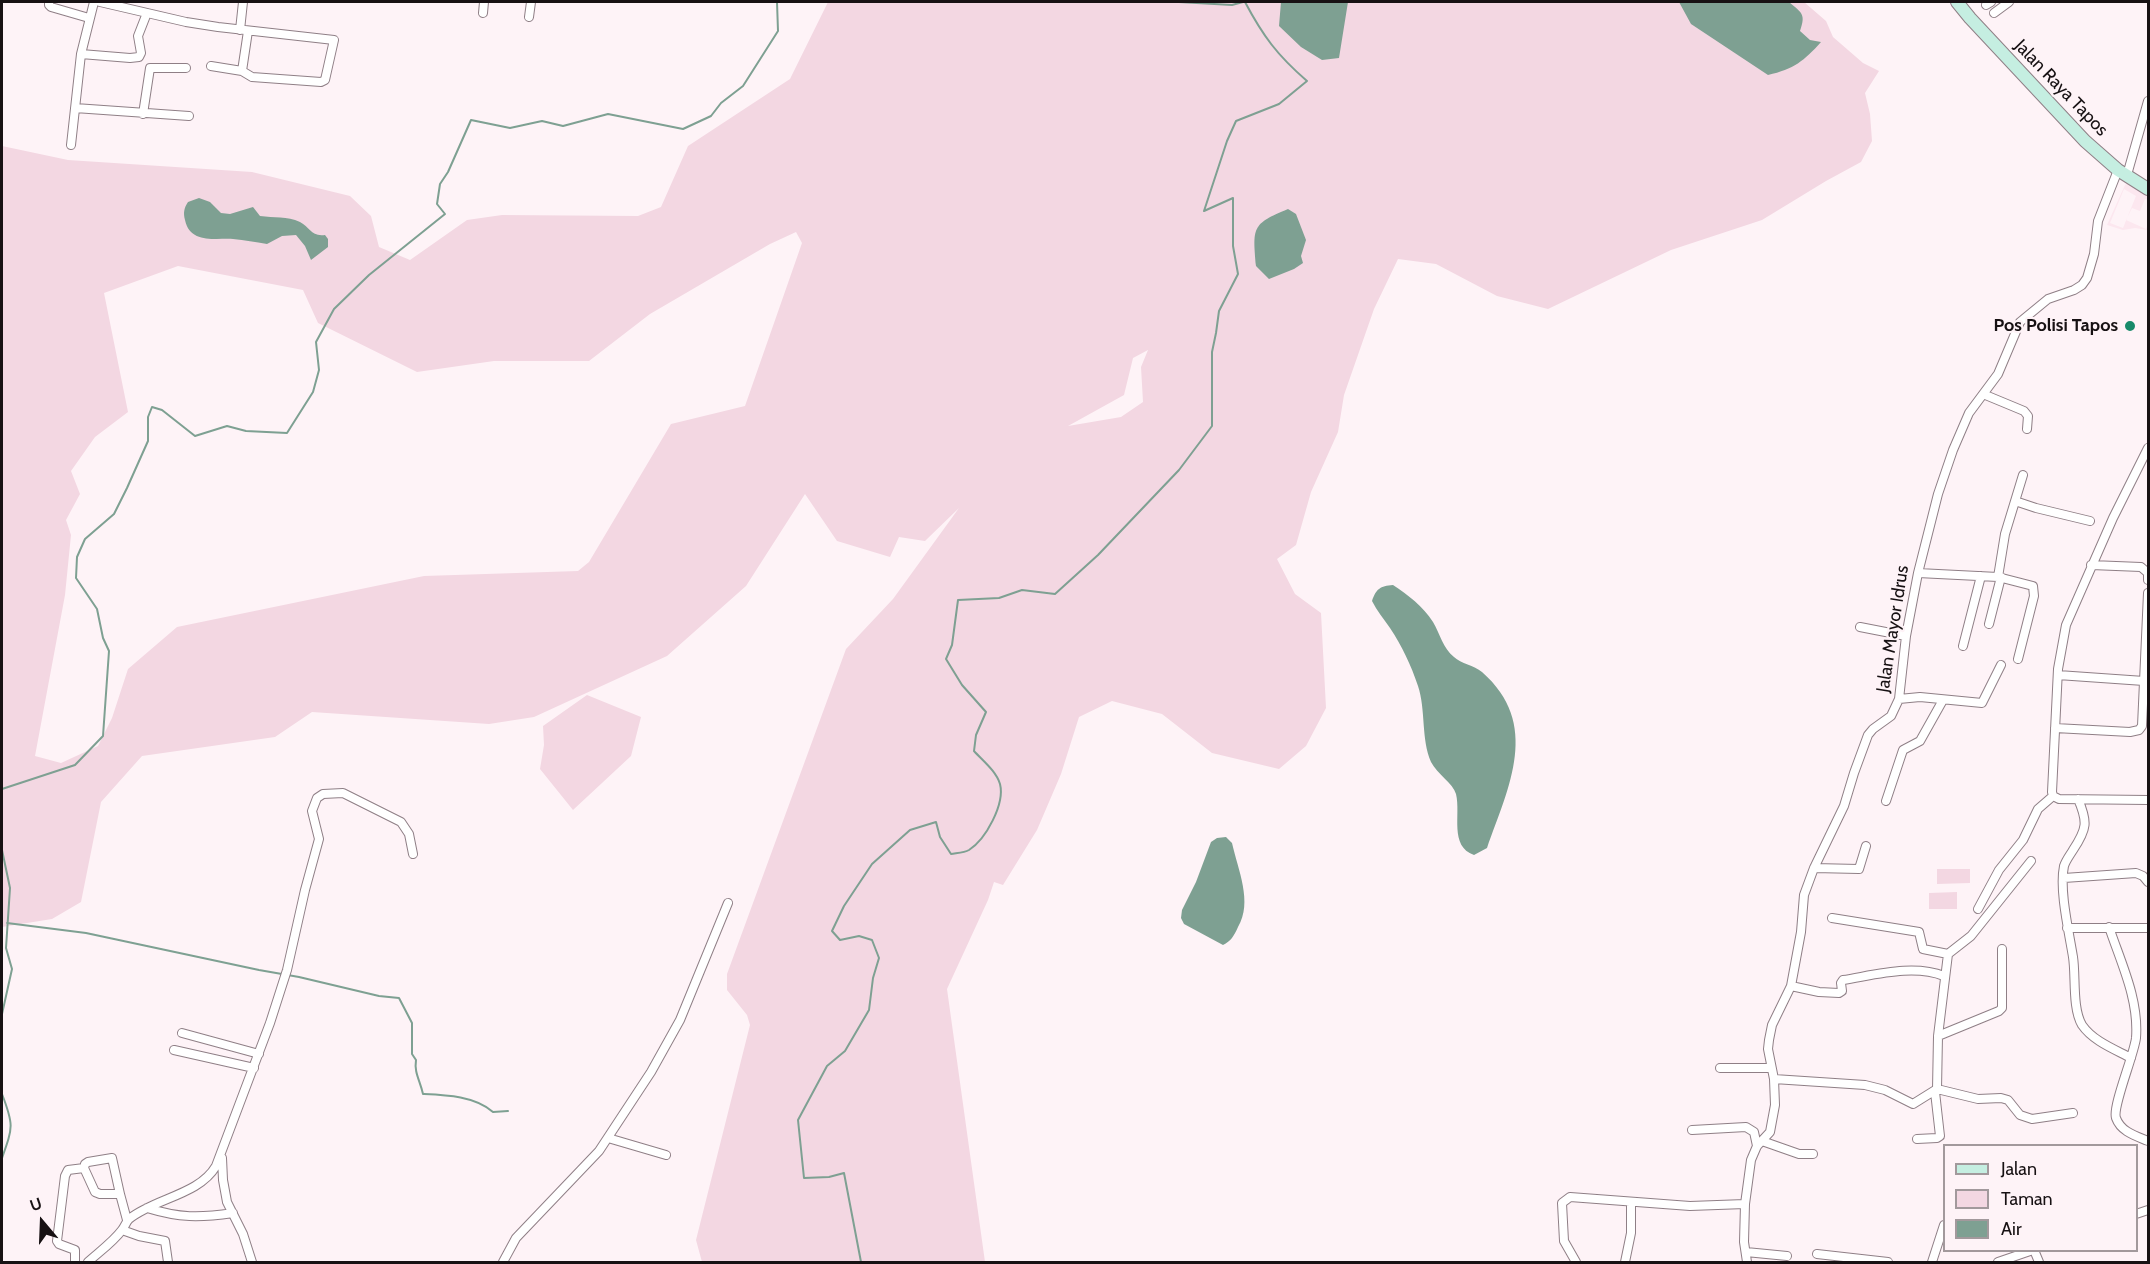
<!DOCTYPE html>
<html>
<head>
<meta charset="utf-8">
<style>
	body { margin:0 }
	#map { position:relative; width:2150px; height:1264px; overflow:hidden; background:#fef3f7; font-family:Cabin,sans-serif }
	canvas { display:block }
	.frame { position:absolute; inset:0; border:3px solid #171113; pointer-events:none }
	.legend { position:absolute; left:1943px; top:1144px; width:195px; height:108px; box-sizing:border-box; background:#fef3f7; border:2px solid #a2999c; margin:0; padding:8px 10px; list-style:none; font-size:18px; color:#171113 }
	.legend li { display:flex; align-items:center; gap:12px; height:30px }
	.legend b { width:30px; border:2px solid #a2999c }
	.north { position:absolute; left:12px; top:1192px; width:60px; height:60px; -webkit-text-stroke:4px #fef3f7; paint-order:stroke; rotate:341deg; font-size:16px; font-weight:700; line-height:24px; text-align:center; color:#171113 }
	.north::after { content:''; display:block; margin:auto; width:21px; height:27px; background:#171113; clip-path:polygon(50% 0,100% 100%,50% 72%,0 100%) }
</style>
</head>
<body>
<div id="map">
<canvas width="2150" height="1264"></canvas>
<div class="frame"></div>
<ul class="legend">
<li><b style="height:8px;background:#c5eee1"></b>Jalan</li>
<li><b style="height:16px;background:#f3d7e2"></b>Taman</li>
<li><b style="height:16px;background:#7ea092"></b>Air</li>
</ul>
<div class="north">U</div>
</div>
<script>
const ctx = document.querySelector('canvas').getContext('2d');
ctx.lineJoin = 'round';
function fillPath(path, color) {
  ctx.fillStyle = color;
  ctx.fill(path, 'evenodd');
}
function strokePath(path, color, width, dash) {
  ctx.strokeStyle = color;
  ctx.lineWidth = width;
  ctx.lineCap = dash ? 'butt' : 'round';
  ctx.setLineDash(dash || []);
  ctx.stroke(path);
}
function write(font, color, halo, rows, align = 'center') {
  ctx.font = font + ' Cabin,sans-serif';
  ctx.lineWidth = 4.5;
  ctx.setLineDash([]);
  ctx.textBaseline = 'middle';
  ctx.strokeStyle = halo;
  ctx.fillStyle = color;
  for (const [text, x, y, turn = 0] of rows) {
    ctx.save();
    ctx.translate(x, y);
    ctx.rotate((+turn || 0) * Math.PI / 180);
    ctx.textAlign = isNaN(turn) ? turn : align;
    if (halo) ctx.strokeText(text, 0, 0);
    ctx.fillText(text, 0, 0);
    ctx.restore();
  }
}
fillPath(new Path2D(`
	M2129,181L2148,194V200L2145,199L2140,211L2132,208L2126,220L2146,229L2148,224V230L2135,228L2123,230L2107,225L2125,185ZM2124,189L2136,196L2123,228L2110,223Z`), '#fce7ef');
fillPath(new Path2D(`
	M828,2H1804L1826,21L1833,37L1863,63L1879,71L1865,93L1870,114L1872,141L1861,162L1826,181L1762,220L1671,250L1548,309L1497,296L1436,264L1398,259L1374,309L1344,395L1338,432L1311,492L1296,545L1277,559L1295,594L1321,613L1326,708L1306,746L1279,769L1212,753L1162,714L1112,701L1079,717L1061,774L1037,830L1003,885L994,882L988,900L947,989L985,1262H702L696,1240L750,1025L747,1015L727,990V974L846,649L893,599L959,508L925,541L899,537L890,557L837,541L805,494L746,586L667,656L534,717L489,724L312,712L275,737L142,756L101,802L81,902L52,919L2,927V146L68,160L252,172L350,196L371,216L379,247L410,260L467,220L502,215L638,216L661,207L688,146L790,79ZM796,232L802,243L745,406L671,424L589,562L578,571L424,576L177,627L128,669L112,718L98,746L61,763L35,756L65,595L71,535L66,520L80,494L71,471L95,437L128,412L104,293L178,266L303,290L318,323L417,372L494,361H589L650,314L770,244ZM1148,350L1141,367L1143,402L1121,417L1068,426L1124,395L1133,358Z
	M587,695L641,717L631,756L573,810L540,769L544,745L543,726Z
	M1937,869H1970V883L1937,884Z
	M1957,892V909H1929V893Z`), '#f3d7e2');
fillPath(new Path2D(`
	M1281,2H1348L1339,58L1322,60L1301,47L1279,26Z
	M1679,2H1789C1802,13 1806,14 1800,31L1810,40L1821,42C1804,61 1794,69 1768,75L1691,24Z
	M199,198L210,202L221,213L230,214L253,207L260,216C274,218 287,216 300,222C310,227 311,237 325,235L328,239V247L311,260L305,246L296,235L282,236L267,244C255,242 245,240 233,239C215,238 190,244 185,220C183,213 184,208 188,202Z
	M1288,209L1296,214L1306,240L1301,256L1303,263L1294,269L1269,279L1256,266C1253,228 1251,224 1288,209Z
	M1393,585C1408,595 1423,606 1433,622C1440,634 1443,648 1454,657C1461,664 1474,665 1482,672C1541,724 1509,786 1487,848L1474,855C1449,846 1461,815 1456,794C1453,783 1437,774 1431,762C1421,739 1426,710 1418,686C1411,665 1402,646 1390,628C1384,619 1377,611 1372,601C1376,589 1380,586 1393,585Z
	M1226,837L1232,843C1238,870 1253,902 1238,927C1234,936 1231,941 1223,945L1184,924L1181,918L1182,910L1196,882L1211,842L1217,838Z`), '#7ea092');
strokePath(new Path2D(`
	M1179,2L1232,5L1243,2
	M2,789L75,765L103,736L109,651L103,638L97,609L76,578L77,557L85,539L114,514L127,488L148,441V417L152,407L162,410L195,436L227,426L246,431L287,433L313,392L319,370L316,342L334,309L369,275L445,214L437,204L440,184L448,172L471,120L510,128L542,121L563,126L608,114L683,129L711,116L721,103L743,86L778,31L777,2
	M2,850L10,888L6,948L12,969L2,1014
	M7,923L86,933L259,970L299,977L379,996L399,998L412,1023V1054L416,1060C414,1073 420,1080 423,1094C446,1095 475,1096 493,1112L508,1111
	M2,1049V1050
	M2,1094C14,1125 13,1127 2,1158
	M861,1262L844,1173L829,1177L804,1178L798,1120L827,1066L845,1051L869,1010L873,978L879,958L872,940L859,936L840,940L832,931L844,906L872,864L910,830L936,822L940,837L951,854C956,853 964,853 969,850C986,839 1005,804 1000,784C996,771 983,761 974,751L976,735L986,712L962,685L946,659L952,645L958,600L999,598L1022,590L1055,594L1098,555L1179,470L1212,426V352L1216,333L1219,311L1238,274L1233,246V198L1204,211L1227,141L1236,121L1279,104L1307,81C1277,55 1263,36 1245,2`), '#7ea092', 2);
const street = new Path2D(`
	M49,2V5L51,7L89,18
	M100,2L186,22L218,27L334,40L325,80L321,82L252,77L242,71
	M1986,5L1991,2
	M483,13L484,2
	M1994,13L2009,2
	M529,17L531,2
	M240,30L243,2
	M81,54L130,58L139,57L141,53L138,36L147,13
	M211,66L242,71L248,31
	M75,108L189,116
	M143,114L150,68H186
	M71,145L81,54L94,2
	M2127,175L2148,101
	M1983,394L2024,411L2028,416L2027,429
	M2148,448L2113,518L2066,625L2058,669L2052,792L2053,796L2059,799L2148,800
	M2015,501L2036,508L2090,521
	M2091,565L2141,567L2148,573V580
	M1918,573L1998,577L2033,586L2034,596L2018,659
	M1998,577L2005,534L2023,475
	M1989,624L2001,577
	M1860,627L1906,636
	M1963,646L1981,576
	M2058,675L2144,681
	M1899,699L1920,697L1982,703L2001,665
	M2055,728L2130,732L2139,730L2142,726L2148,593
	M2078,799C2088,822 2087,829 2073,850C2070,855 2066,860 2064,866C2059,890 2069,932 2073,957C2076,976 2072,1008 2082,1025C2093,1041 2114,1049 2131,1058
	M1886,801L1903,750L1920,741L1943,700
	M1814,868L1859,869L1866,846
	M2064,878L2136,873L2143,876L2148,882
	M1978,909L1999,870L2023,840L2038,809L2053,796
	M1832,918L1919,932L1923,949L1948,954
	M2109,927C2121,963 2139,999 2136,1038C2134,1055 2112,1107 2116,1118C2121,1132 2136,1136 2148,1141
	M2067,928H2148
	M1791,986L1819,992L1839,993L1842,991L1841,983L1843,980C1875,975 1913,964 1944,976
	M182,1033L259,1054
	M1938,1036L1999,1011L2002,1008V949
	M174,1050L254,1068
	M1720,1068H1771
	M1774,1079L1865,1085L1885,1090L1913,1104L1937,1089L1978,1099L2001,1098L2008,1100L2020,1115L2032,1119L2073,1113
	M1937,1089L1938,1036L1948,954L1971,936L2031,861
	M1692,1130L1746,1127L1754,1132L1757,1146
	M608,1138L666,1155
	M1917,1139L1937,1138L1940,1136L1935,1092
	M1762,1141L1799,1154H1813
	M222,1158L223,1180L227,1202L243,1234L252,1262
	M84,1168L85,1164L88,1162L112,1158L120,1194
	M147,1208C180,1218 199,1218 233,1213
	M2136,1214L2148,1210
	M122,1230L139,1236L165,1241L168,1262
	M2034,1250L2039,1262
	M1746,1252L1787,1256
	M1817,1254L1888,1262
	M75,1262V1250L59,1244L57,1241L65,1176L68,1170L84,1168L95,1192L100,1194H120L127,1220
	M88,1262C99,1252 113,1242 122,1230C125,1226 126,1222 129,1219C155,1198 199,1195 216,1166L270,1023L287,970L305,890L319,839L312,811L317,798L323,794L343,793L401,822L409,834L413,854
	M503,1262L516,1238L599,1151L651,1072L680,1020L728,903
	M1576,1262L1564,1241L1562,1203L1570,1197L1690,1206L1745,1204
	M1625,1262L1631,1233V1202
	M1747,1262L1744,1242L1745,1204L1751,1160L1757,1146L1770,1132L1775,1105L1774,1079L1768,1049L1769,1040L1772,1025L1791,986L1801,932L1804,895L1814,868L1844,806L1854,773L1868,735L1873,729L1891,716L1899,699L1906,636L1918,573L1938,494L1953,450L1969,413L1998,374L2020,322L2048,299L2074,290L2082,285L2087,278L2094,254L2098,221L2118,170
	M1932,1262L1944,1225
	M1998,1262L2033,1250`);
const secondary = new Path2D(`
	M1957,2L1970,18L2085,141L2118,170L2148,189`);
strokePath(street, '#8f7f86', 10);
strokePath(secondary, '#8f7f86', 14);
strokePath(street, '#fff', 8);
strokePath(secondary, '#c5eee1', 12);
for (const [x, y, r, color] of [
	[2130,326,6,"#188a6a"]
]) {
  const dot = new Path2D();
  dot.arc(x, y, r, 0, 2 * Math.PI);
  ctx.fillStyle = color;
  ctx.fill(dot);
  strokePath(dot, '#fef3f7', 2);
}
write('18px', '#171113', '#fef3f7', [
	["Jalan Raya Tapos",2061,88,46],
	["Jalan Mayor Idrus",1893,629,-81]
]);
write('bold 18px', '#171113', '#fef3f7', [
	["Pos Polisi Tapos",2118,326]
], 'right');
</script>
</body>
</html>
